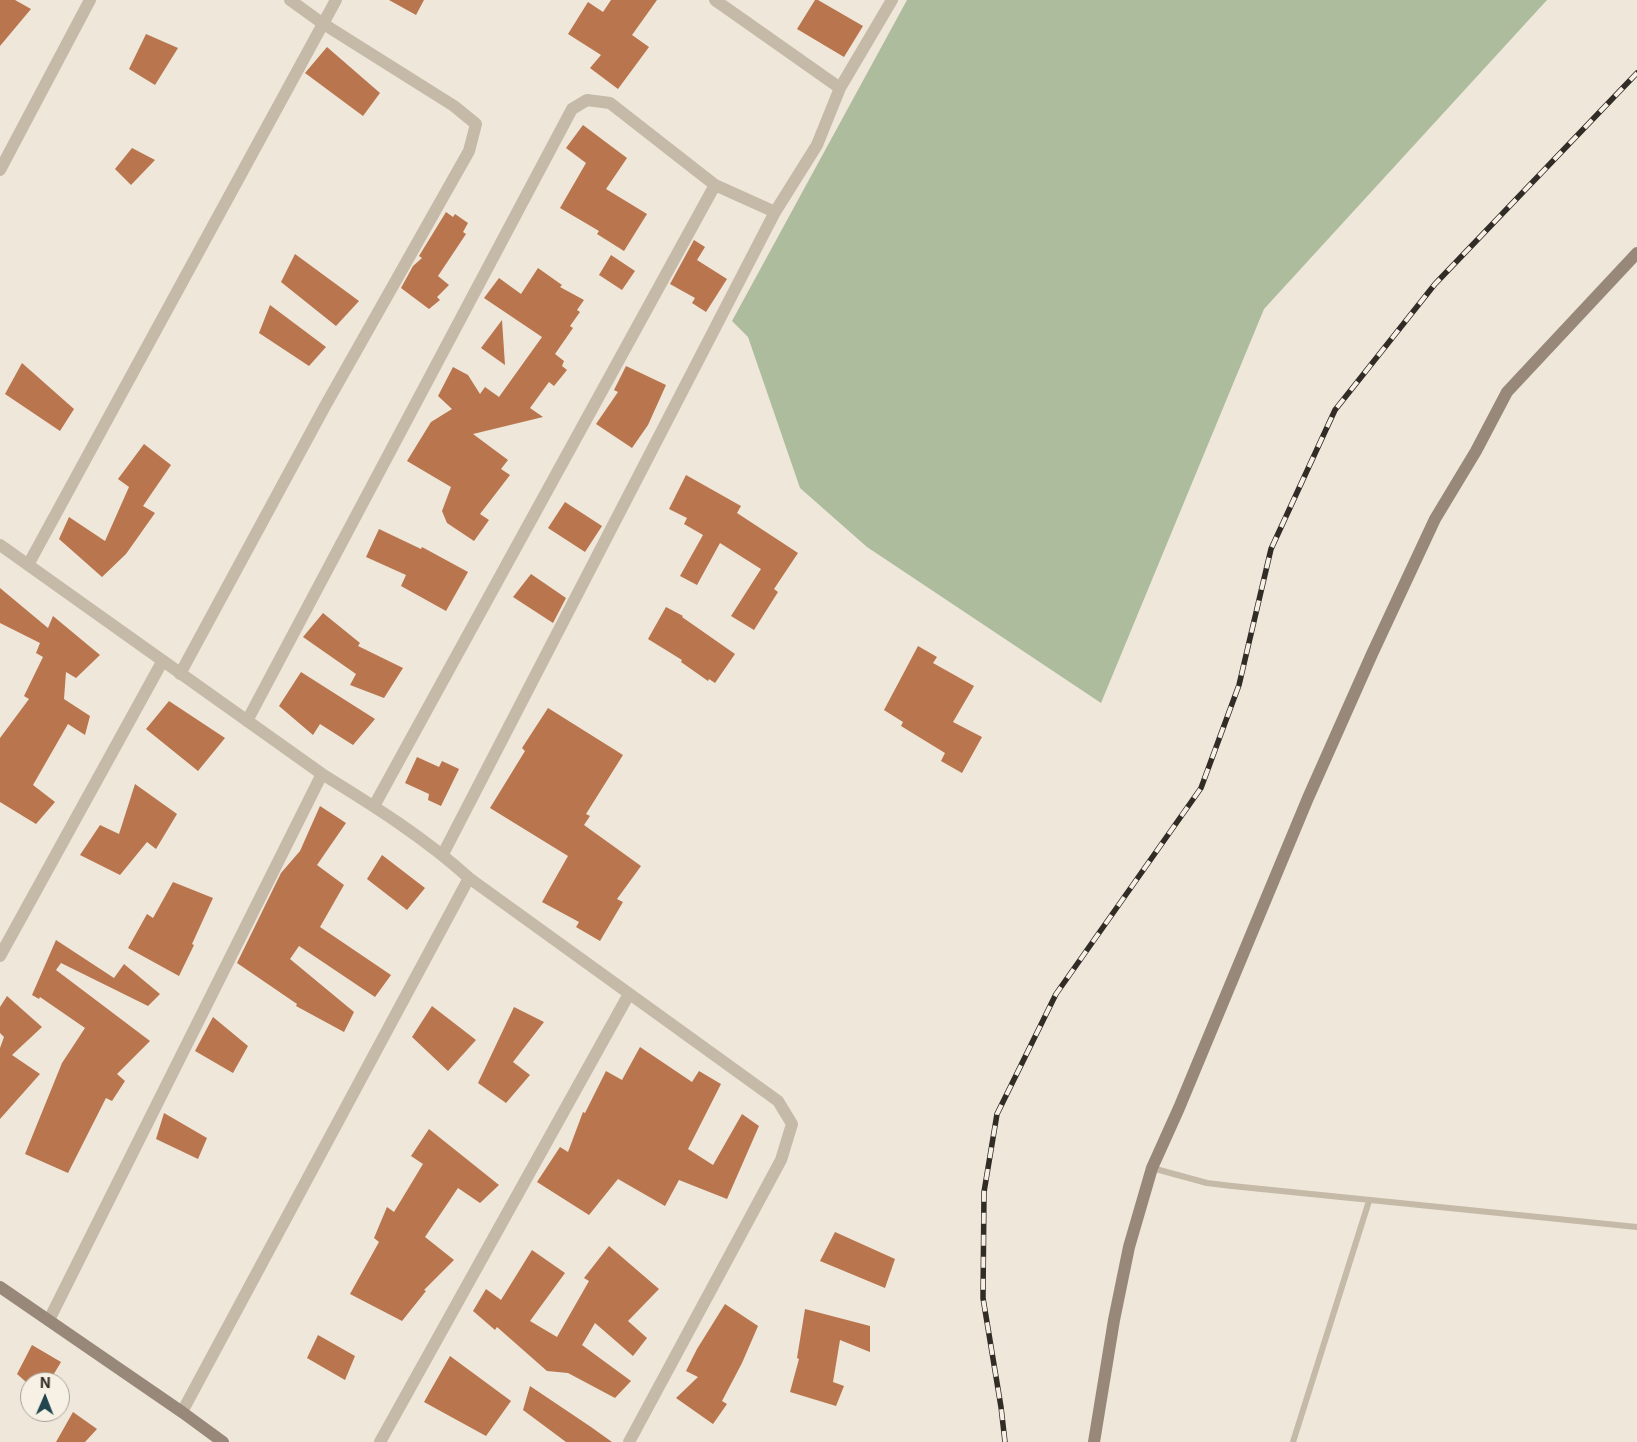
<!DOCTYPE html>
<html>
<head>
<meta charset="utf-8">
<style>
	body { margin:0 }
	#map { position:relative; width:1637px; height:1442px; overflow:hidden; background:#eee7da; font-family:Inter,sans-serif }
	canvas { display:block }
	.north { position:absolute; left:20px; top:1372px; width:50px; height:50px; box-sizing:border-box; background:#f7f1e5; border:1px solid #a8a299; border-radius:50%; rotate:1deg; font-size:14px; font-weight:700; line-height:20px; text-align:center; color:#322c27 }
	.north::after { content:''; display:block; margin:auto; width:18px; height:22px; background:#21464f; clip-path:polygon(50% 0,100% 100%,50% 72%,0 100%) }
</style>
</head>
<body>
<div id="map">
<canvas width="1637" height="1442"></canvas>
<div class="north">N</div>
</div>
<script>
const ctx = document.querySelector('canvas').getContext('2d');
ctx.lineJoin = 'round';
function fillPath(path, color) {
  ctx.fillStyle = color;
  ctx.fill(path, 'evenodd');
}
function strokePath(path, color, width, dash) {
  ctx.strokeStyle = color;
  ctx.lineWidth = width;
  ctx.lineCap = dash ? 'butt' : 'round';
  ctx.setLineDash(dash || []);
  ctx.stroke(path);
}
fillPath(new Path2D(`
	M907,0H1547L1264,309L1101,703L867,547L800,488L748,337L732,321Z`), '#adbc9c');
fillPath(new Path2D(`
	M0,0H15L31,9L0,46Z
	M389,0H424L416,15Z
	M611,0H657L632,35L649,47L618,89L590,68L601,55L568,34L588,2L603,12Z
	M815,0H818L863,26L844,57L797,29Z
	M146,34L178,48L155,85L129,69Z
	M327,47L380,93L363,116L305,73Z
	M583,125L627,158L606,189L647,214L624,251L597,234L599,231L560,208L586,163L566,148Z
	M132,148L155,160L131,185L115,169Z
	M446,212L453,217L455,214L468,223L463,232L466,234L438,276L449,285L437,297L440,300L429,309L401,288L413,266L422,258L419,256Z
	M694,240L705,247L697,260L727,279L706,312L692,303L695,298L670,284Z
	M295,254L359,301L336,326L281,282Z
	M611,255L635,271L622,290L599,275Z
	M538,268L562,285L560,287L584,300L577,310L580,312L570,326L573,328L555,354L564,361L562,366L567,370L554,386L549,382L530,408L543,417L473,434L508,460L501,469L510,475L480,514L489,520L474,541L447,523L442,511L451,487L407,461L431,422L452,409L438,396L453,367L468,375L480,394L485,387L499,397L542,337L484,298L499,278L521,294Z
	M270,305L326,347L309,366L259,333Z
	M502,320L505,365L481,348Z
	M22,363L74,409L60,431L5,394Z
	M626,366L666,385L648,425L632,448L596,424L618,392L614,390Z
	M144,444L171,465L143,506L155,513L126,554L102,577L59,539L69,517L105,541L129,487L118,479Z
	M686,475L741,506L737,513L798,553L774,589L778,592L754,630L731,616L761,569L720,543L697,585L680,576L703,535L684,524L687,518L669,509Z
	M565,502L602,526L585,552L548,528Z
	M379,529L421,549L422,547L468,572L446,611L401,586L406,575L366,557Z
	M531,574L566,598L553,623L513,597Z
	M0,588L48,628L53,616L100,655L76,678L66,672L64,699L90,716L85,735L68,724L33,785L55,802L36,824L0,802V738L29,699L24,696L43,657L36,653L40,643L0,623Z
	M666,607L683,616L682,617L735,654L715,683L709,679L708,681L681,662L682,660L648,639Z
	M323,613L360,643L358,646L403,668L384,698L350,685L356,674L303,637Z
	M918,646L937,657L933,663L974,686L953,722L982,737L962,773L941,761L945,753L901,726L903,722L884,710Z
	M301,672L375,719L353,745L320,724L313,735L279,706Z
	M169,701L225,738L198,771L146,729Z
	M548,708L623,755L586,814L590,816L584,825L641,866L617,899L623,902L600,941L576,927L579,922L542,902L568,856L490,808L525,751L522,748Z
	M417,757L439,767L442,761L459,769L441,806L428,800L429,794L405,783Z
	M135,784L177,814L156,849L147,842L120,875L80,855L100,825L119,834Z
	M320,806L346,823L317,865L344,885L320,927L391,975L375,997L299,946L290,959L354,1012L344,1032L296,1006L297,1004L237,963L281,873L300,851Z
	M382,855L425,888L407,910L367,879Z
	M173,882L213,898L192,944L194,945L179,976L128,948L147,914L153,918Z
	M56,940L114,978L124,964L160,994L148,1006L61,963L56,970L150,1041L117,1074L125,1081L112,1101L106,1098L68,1173L25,1154L62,1063L85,1028L40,997L39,999L32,995Z
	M7,996L42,1027L12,1055L40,1074L0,1119V1048L4,1037L0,1033V1007Z
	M432,1006L476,1040L448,1071L412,1037Z
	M514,1007L544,1022L513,1062L530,1075L506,1103L478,1083Z
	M213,1017L248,1046L233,1073L195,1051Z
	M640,1047L692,1082L699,1071L721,1084L688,1149L713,1165L742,1114L759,1126L727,1199L679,1180L665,1206L618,1179L589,1215L537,1182L560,1147L568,1152L583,1112L585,1113L606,1071L622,1080Z
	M164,1113L207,1138L198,1159L156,1139Z
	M429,1129L499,1185L480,1203L458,1188L425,1237L454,1260L424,1290L426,1291L402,1321L350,1294L379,1242L374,1238L387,1207L394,1212L423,1164L411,1156Z
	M835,1232L895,1259L885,1288L820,1261Z
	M609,1246L659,1289L628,1321L647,1338L633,1356L595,1323L582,1345L631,1381L615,1398L568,1373L547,1371L497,1327L495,1330L473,1311L486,1289L501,1300L532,1250L565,1273L530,1321L557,1337L589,1281L584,1278Z
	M725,1304L758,1326L742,1363L722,1401L727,1404L713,1424L676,1398L698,1377L686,1371L697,1349Z
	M805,1309L870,1326V1352L840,1340L833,1382L844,1386L836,1406L790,1392L799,1359L797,1358Z
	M318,1335L355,1356L345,1380L307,1358Z
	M32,1345L61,1362L49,1382H26L17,1374Z
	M450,1356L511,1401L486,1436L424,1402Z
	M530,1386L591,1427L612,1442H566L523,1410Z
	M73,1412L97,1429L85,1442H56Z`), '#b9754d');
strokePath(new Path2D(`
	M1152,1168L1207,1183L1232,1186L1637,1227
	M1293,1442L1369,1201`), '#c5b9a7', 6);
strokePath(new Path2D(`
	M840,88L892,0
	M0,170L90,0
	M0,545L322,774C374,806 425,838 469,878L778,1101L792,1124L781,1160L629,1442
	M28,565L336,0
	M180,674L324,408L469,151L476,124L454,106L322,23L290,0
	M247,721L572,109L587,100L610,103L715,185L775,212
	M374,806L715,185
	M443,854L775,212L817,145L840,88L715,0
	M0,956L162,662
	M49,1320L322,774
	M182,1412L469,878
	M380,1442L629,994`), '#c5b9a7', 12);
strokePath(new Path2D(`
	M0,1287L182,1412L223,1442
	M1094,1442L1114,1320L1129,1247L1152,1168L1179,1108L1308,798L1372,654L1435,519L1476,451L1507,392L1637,253`), '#988879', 12);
const rail = new Path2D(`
	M1005,1442L1001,1407L983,1298L984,1192L997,1114L1056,994L1201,788L1239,685L1271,549L1335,410L1435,284L1637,73`);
strokePath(rail, '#322c27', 5.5);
strokePath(rail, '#f7f1e5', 4, [11]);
</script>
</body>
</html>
